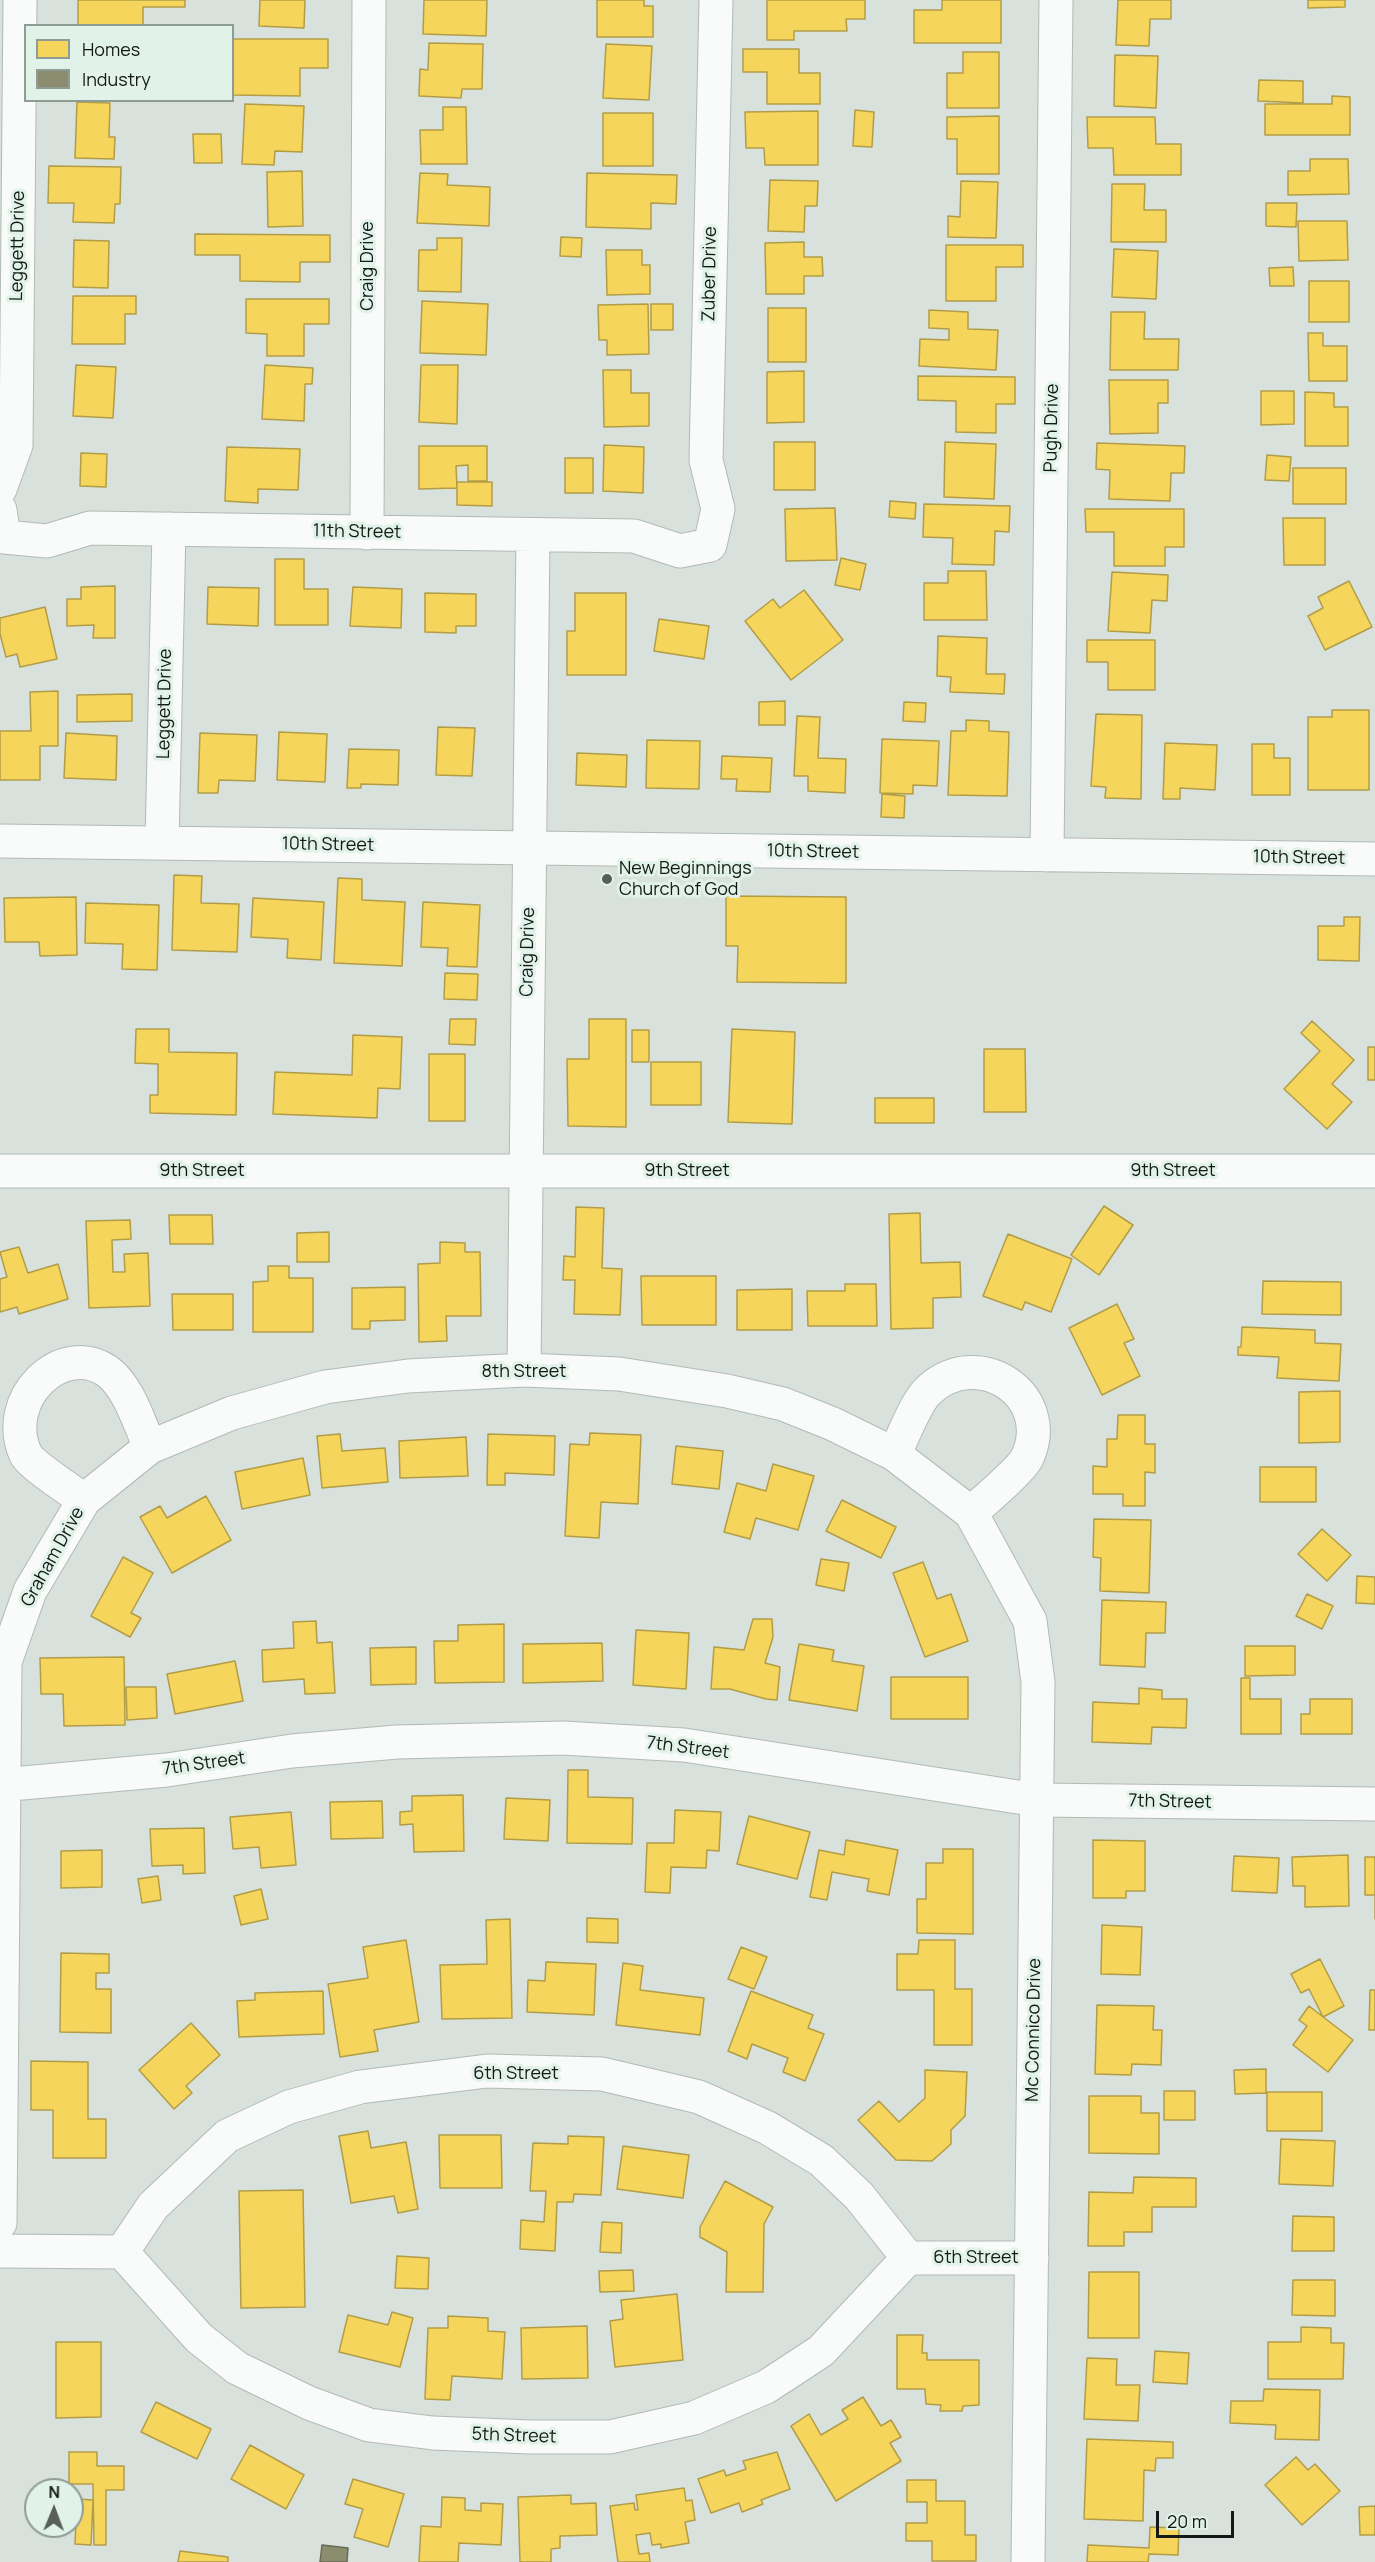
<!DOCTYPE html>
<html>
<head>
<meta charset="utf-8">
<style>
	body { margin:0 }
	#map { position:relative; width:1375px; height:2562px; overflow:hidden; background:#d8e1dc; font-family:Manrope,sans-serif }
	canvas { display:block }
	.legend { position:absolute; left:24px; top:24px; width:210px; height:78px; box-sizing:border-box; background:#e1f2e9; border:2px solid #8f9b95; margin:0; padding:8px 10px; list-style:none; font-size:18px; color:#131916 }
	.legend li { display:flex; align-items:center; gap:12px; height:30px }
	.legend b { width:30px; border:2px solid #8f9b95 }
	.north { position:absolute; left:24px; top:2478px; width:60px; height:60px; box-sizing:border-box; background:#e1f2e9; border:2px solid #8f9b95; border-radius:50%; rotate:1deg; font-size:16px; font-weight:700; line-height:24px; text-align:center; color:#131916 }
	.north::after { content:''; display:block; margin:auto; width:21px; height:27px; background:#585f5b; clip-path:polygon(50% 0,100% 100%,50% 72%,0 100%) }
	.scale { position:absolute; left:1156px; top:2511px; width:78px; height:27px; box-sizing:border-box; border:3px solid #131916; border-top:0; padding-left:8px; font-size:18px; line-height:21px; white-space:nowrap; color:#131916; -webkit-text-stroke:4px #e1f2e9; paint-order:stroke }
</style>
</head>
<body>
<div id="map">
<canvas width="1375" height="2562"></canvas>
<ul class="legend">
<li><b style="height:16px;background:#f6d55c"></b>Homes</li>
<li><b style="height:16px;background:#8c8c6e"></b>Industry</li>
</ul>
<div class="north">N</div>
<div class="scale">20 m</div>
</div>
<script>
const ctx = document.querySelector('canvas').getContext('2d');
ctx.lineJoin = 'round';
function fillPath(path, color) {
  ctx.fillStyle = color;
  ctx.fill(path, 'evenodd');
}
function strokePath(path, color, width, dash) {
  ctx.strokeStyle = color;
  ctx.lineWidth = width;
  ctx.lineCap = dash ? 'butt' : 'round';
  ctx.setLineDash(dash || []);
  ctx.stroke(path);
}
function write(font, color, halo, rows, align = 'center') {
  ctx.font = font + ' Manrope,sans-serif';
  ctx.lineWidth = 6;
  ctx.setLineDash([]);
  ctx.textBaseline = 'middle';
  ctx.strokeStyle = halo;
  ctx.fillStyle = color;
  for (const [text, x, y, turn = 0] of rows) {
    ctx.save();
    ctx.translate(x, y);
    ctx.rotate((+turn || 0) * Math.PI / 180);
    ctx.textAlign = isNaN(turn) ? turn : align;
    if (halo) ctx.strokeText(text, 0, 0);
    ctx.fillText(text, 0, 0);
    ctx.restore();
  }
}
const homes = new Path2D(`
	M78,0H185V7H143V26H78Z
	M260,0H305L304,28L259,26Z
	M424,0H487L486,36L423,34Z
	M597,0H644V6H653V37H597Z
	M767,0H865V19H846L847,31H794V40H767Z
	M942,0H1001V43H914V10H942Z
	M1118,0H1171V19H1150L1149,46L1116,45Z
	M1308,0H1345V7L1308,8Z
	M232,39H328V68H300V96L232,95Z
	M429,43L483,44L482,89H462L461,98L419,96L420,69L428,70Z
	M606,44L652,46L649,100L603,98Z
	M743,49H799V73H820V104H767V72H743Z
	M963,52H999V108H947V73H963Z
	M1115,55L1158,56L1156,108L1114,106Z
	M1259,80L1303,81V103L1258,101Z
	M1332,96L1350,97V135H1265V104H1332Z
	M77,102L110,103L109,137H115L114,159L75,158Z
	M245,104L304,106L302,152L275,151L274,165L242,164Z
	M443,107H466L467,164H421L420,130H443Z
	M855,110L874,112L872,147L853,146Z
	M818,111V165H765L764,148H746L745,112Z
	M603,113H653V166H603Z
	M999,116V174H957V139H947V117Z
	M1087,117H1155L1156,144H1181V175H1114L1113,148H1088Z
	M193,134H221L222,163H194Z
	M1310,159H1348L1349,194L1288,195V171H1310Z
	M49,166L121,167L120,204H115L114,223L73,222L74,203H48Z
	M302,171L303,226L268,227L267,172Z
	M420,173L448,174L447,185L490,187L489,226L417,223Z
	M587,173L677,175L676,204L651,203V229L586,227Z
	M770,180L818,181L817,206H805L804,232L768,231Z
	M961,181L998,182L996,238L948,237V216L960,217Z
	M1112,184H1145L1144,210H1166V242H1111Z
	M1266,203H1297L1296,227L1266,226Z
	M1298,221H1347L1348,260L1299,261Z
	M195,234L330,235V262H300V282L240,281V255H195Z
	M561,237L582,238L581,257L560,256Z
	M437,238H462L461,292L418,291L419,250H437Z
	M74,240L109,241L108,288L73,287Z
	M804,242V257H822L823,276H804V294H766L765,243Z
	M946,245H1023V267H996V301H946Z
	M1114,249L1158,251L1156,299L1112,297Z
	M606,250H642V265H650V294L607,295Z
	M1293,267L1294,286H1270L1269,268Z
	M1309,281H1349V322H1309Z
	M73,296H136V314H125V344H72Z
	M246,299H329V324H304V356H267V334L246,333Z
	M422,301L488,304L486,355L420,353Z
	M648,304L649,354L607,355V340H599L598,305Z
	M651,304H673V330H651Z
	M768,308H806V362H768Z
	M929,310L968,312V329L998,330L996,370L919,366L920,339L949,340V329L929,328Z
	M1111,312H1145L1144,339H1179L1178,370H1110Z
	M1308,333H1323V346H1347V381H1309Z
	M76,365L116,367L113,418L73,416Z
	M265,365L313,368L312,384H305L304,421L262,419Z
	M421,365H458L457,424L419,422Z
	M603,370H631V393H649V426L604,427Z
	M804,371V422L767,423V372Z
	M918,376L1015,377V404H996V433L956,432V401L918,400Z
	M1109,380H1168V403H1158V433L1110,434Z
	M1261,391H1294V424L1261,425Z
	M1305,392L1334,393V407H1348V446H1305Z
	M774,442H815V490H774Z
	M945,442L996,444L994,499L944,497Z
	M1097,443L1185,446L1184,473H1171L1170,501L1109,499L1110,470L1096,469Z
	M604,445L644,447L643,493L603,491Z
	M419,446H487V481H468V465L456,466L457,488L419,489Z
	M227,447L300,449L298,490L258,489V503L225,501Z
	M81,453L107,454L106,487L80,486Z
	M1267,455L1291,457L1289,481L1265,480Z
	M565,458H593V493H565Z
	M1293,468H1346V504H1293Z
	M457,482H492V506L457,505Z
	M890,501L916,503L915,519L889,517Z
	M924,504L1010,506L1009,532L995,531L994,565L952,564L953,538L923,537Z
	M835,508L837,560L786,561L785,509Z
	M1085,509H1184V547H1165V566H1114V532H1086Z
	M1283,518H1325V565H1284Z
	M841,558L866,564L860,590L835,585Z
	M275,559H304V589H328V625H275Z
	M948,571H986L987,620H924V583H948Z
	M1112,572L1168,575L1167,601L1152,600L1150,633L1108,631Z
	M1349,581L1372,627L1325,650L1308,616L1323,608L1318,597Z
	M115,586V638H93L94,625L67,626V599H81V587Z
	M208,587L259,588L258,626L207,624Z
	M353,587L402,589L401,628L350,626Z
	M804,590L843,640L791,680L745,621L773,599L780,608Z
	M425,593L476,594V626H456V633L425,632Z
	M575,593H626V675H567V631H575Z
	M45,607L57,659L20,667L17,654L6,657L0,634V618Z
	M659,619L709,626L704,659L654,651Z
	M938,636L987,638L986,674H1005L1004,694L950,692L951,677L937,676Z
	M1087,640H1155V690H1108V662H1087Z
	M58,691V746H40V780H0V731H31L30,692Z
	M132,694V721L77,722V695Z
	M785,701V725H759V702Z
	M904,702L926,703L925,722L903,721Z
	M1332,710H1369V790H1308V717H1332Z
	M1096,714L1142,715L1141,799L1105,798L1106,787L1091,786Z
	M797,716L820,717L818,758L846,759L845,793L808,791V776H794Z
	M966,720L989,721V731L1009,732L1007,796L948,795L951,731H966Z
	M438,727L475,728L472,776L436,775Z
	M279,732L327,734L325,782L277,780Z
	M66,733L117,736L116,780L64,778Z
	M200,733L257,735L255,781L219,780L218,793H198Z
	M882,739L939,741L937,786L913,785V794L880,793Z
	M647,740L700,741L699,789L646,788Z
	M1165,743L1217,745L1215,790L1180,788V799H1163Z
	M1252,744H1274V758H1290V795H1252Z
	M349,749L399,750L398,785L361,784V788H347Z
	M577,753L627,755L626,787L576,785Z
	M722,756L772,758L770,792L736,791L737,779H721Z
	M882,794L905,796L904,818L881,817Z
	M174,875L202,876L201,903L239,904L237,952L172,950Z
	M338,878L362,879V900L405,902L402,966L334,963Z
	M726,896L846,897V983L737,982L738,946H726Z
	M76,897L77,955L40,956L39,942H5L4,898Z
	M253,898L324,902L321,960L287,958L288,939L251,937Z
	M423,902L480,905L477,967L447,966L448,948L421,947Z
	M86,903L159,905L157,970L122,969L123,944L85,943Z
	M1344,917H1360L1359,961L1318,960V926H1344Z
	M445,973L478,974L477,1000L444,999Z
	M450,1019H476L475,1045L449,1044Z
	M589,1019H626V1127L568,1126L567,1059H589Z
	M1312,1021L1354,1060L1332,1084L1352,1102L1327,1129L1284,1089L1320,1051L1301,1033Z
	M136,1029H169V1052L237,1053L236,1115L150,1113V1095H158V1064L135,1063Z
	M732,1029L795,1032L792,1124L728,1122Z
	M632,1030H649V1062H632Z
	M353,1035L402,1037L400,1089L378,1088L377,1118L273,1114L275,1072L352,1075Z
	M1368,1047H1375V1080H1368Z
	M984,1049H1025L1026,1112H984Z
	M429,1054H465V1121H429Z
	M651,1062H701V1105H651Z
	M875,1098H934V1123H875Z
	M1104,1206L1133,1225L1099,1275L1071,1255Z
	M576,1207L604,1208L602,1268L622,1269L620,1315L574,1314L575,1280H563L564,1256L575,1257Z
	M920,1213L921,1263L960,1262L961,1297L933,1298V1328L891,1329L889,1214Z
	M169,1215H212L213,1244H170Z
	M130,1220L131,1239L112,1240L113,1272H125L124,1254L148,1253L150,1306L89,1308L86,1221Z
	M329,1232V1262H297V1233Z
	M1008,1234L1072,1259L1051,1312L1025,1302L1022,1310L983,1296Z
	M440,1242L465,1243V1252H480L481,1316H446L447,1341L419,1342L418,1264L440,1263Z
	M19,1247L28,1273L58,1264L68,1299L19,1314L17,1307L0,1312V1279L7,1277L0,1252Z
	M268,1266H289V1278H313V1332H253V1282L268,1281Z
	M641,1276H716V1325H642Z
	M1263,1281L1341,1282V1315L1262,1314Z
	M845,1284H876L877,1326H808L807,1291H845Z
	M405,1287V1320L370,1321V1329H352V1288Z
	M792,1289V1330H737V1290Z
	M172,1294H233V1330H173Z
	M1117,1304L1134,1339L1124,1343L1140,1376L1102,1395L1069,1328Z
	M1242,1327L1315,1330V1343L1341,1344L1339,1381L1277,1378L1279,1357L1238,1355V1347H1241Z
	M1340,1391V1442L1299,1443V1392Z
	M1118,1415H1145V1444H1155V1473L1145,1472V1506H1123V1494H1093V1466L1107,1467V1439H1117Z
	M590,1433L641,1435L638,1504L601,1502L599,1538L565,1536L570,1444L589,1445Z
	M340,1434L342,1451L385,1448L388,1482L322,1488L317,1436Z
	M488,1434L555,1436L554,1475L505,1473V1485H487Z
	M466,1437L468,1476L400,1478L399,1441Z
	M676,1446L723,1451L719,1489L672,1484Z
	M303,1458L310,1495L242,1509L235,1472Z
	M773,1464L814,1476L798,1530L756,1518L750,1539L724,1532L737,1483L766,1491Z
	M1260,1467H1316V1502H1260Z
	M206,1496L231,1540L172,1573L140,1517L160,1506L167,1518Z
	M842,1500L896,1527L881,1558L826,1531Z
	M1094,1519L1151,1520L1149,1593L1100,1591L1101,1558L1093,1557Z
	M1322,1529L1351,1555L1327,1581L1298,1554Z
	M123,1557L153,1573L131,1613L141,1618L130,1637L91,1616Z
	M821,1559L849,1563L844,1591L816,1585Z
	M923,1562L937,1599L951,1594L968,1641L925,1657L893,1573Z
	M1357,1576L1375,1577V1604L1356,1603Z
	M1307,1594L1333,1606L1322,1629L1296,1616Z
	M1102,1600L1166,1602L1165,1633H1146L1145,1667L1100,1665Z
	M753,1619H772L773,1637L765,1663L780,1667L777,1700L766,1699L730,1689H711L714,1647L744,1650Z
	M316,1621L317,1643L332,1642L335,1693L305,1694L304,1679L263,1682L262,1650L294,1648L293,1622Z
	M504,1624V1682L435,1683L434,1641H458V1625Z
	M636,1630L689,1633L686,1689L633,1685Z
	M602,1643L603,1681L523,1683V1644Z
	M799,1644L834,1650L832,1661L864,1666L857,1711L789,1700Z
	M1245,1646H1295V1675L1245,1676Z
	M416,1647V1684L371,1685L370,1648Z
	M124,1657L125,1725L64,1726L63,1694H41L40,1658Z
	M235,1661L243,1701L175,1714L167,1674Z
	M891,1677H968V1719H891Z
	M1241,1678H1250V1699H1281V1734H1241Z
	M126,1687H156L157,1718L127,1720Z
	M1139,1688L1162,1690V1699H1187L1186,1728L1152,1727L1151,1744L1092,1742L1093,1702L1139,1704Z
	M1310,1699H1352V1734H1301V1714H1310Z
	M568,1770H588V1797L633,1798L632,1844L567,1843Z
	M463,1795L464,1851L414,1852L413,1824L400,1825V1812L412,1811V1796Z
	M506,1798L550,1800L548,1841L504,1839Z
	M382,1801L383,1838L331,1839L330,1802Z
	M675,1810L721,1812L719,1851L707,1850L706,1868L671,1867L670,1893L645,1892L647,1843H674Z
	M291,1812L296,1865L261,1868L259,1847L233,1849L230,1817Z
	M749,1816L810,1832L797,1879L737,1864Z
	M204,1828L205,1873L183,1874V1865L152,1866L150,1829Z
	M846,1840L898,1850L889,1895L867,1891L869,1879L832,1872L827,1900L810,1897L819,1850L844,1855Z
	M1093,1840L1145,1841V1891H1126V1898H1093Z
	M943,1849H973V1934L917,1933V1899H926V1863H943Z
	M102,1850V1887L61,1888V1851Z
	M1348,1855L1349,1906L1305,1907V1886H1293L1292,1857Z
	M1234,1856L1279,1858L1277,1893L1232,1891Z
	M1365,1857H1375V1919V1895H1365Z
	M158,1876L161,1900L142,1903L138,1879Z
	M261,1889L268,1919L241,1925L234,1896Z
	M587,1918L618,1919V1943L587,1942Z
	M510,1919L512,2018L442,2019L440,1965L487,1964L486,1920Z
	M1102,1925L1142,1927L1140,1975L1101,1974Z
	M406,1940L419,2022L374,2030L378,2051L340,2057L328,1984L368,1978L363,1947Z
	M919,1940H955V1989H972V2045H934V1990H897V1954H918Z
	M741,1947L767,1957L754,1989L728,1979Z
	M61,1953L109,1954V1973H96V1989H111V2033L60,2032Z
	M1320,1959L1344,2006L1323,2017L1309,1989L1301,1993L1291,1974Z
	M546,1962L596,1964L594,2015L527,2012L528,1980L545,1981Z
	M623,1963L643,1966L640,1990L704,1998L700,2035L616,2025Z
	M1370,1990H1375V2030H1369Z
	M323,1991L324,2034L239,2037L237,2001L255,2000V1993Z
	M751,1991L813,2015L808,2028L824,2034L805,2081L783,2072L788,2058L752,2044L747,2059L728,2051Z
	M1097,2005L1154,2006L1153,2030H1162L1161,2065L1132,2064L1131,2075L1095,2074Z
	M1309,2006L1353,2040L1328,2072L1293,2045L1307,2026L1299,2020Z
	M191,2023L220,2055L186,2086L192,2093L174,2109L139,2070Z
	M31,2061L88,2062V2119H106V2158H53V2110H31Z
	M1266,2069V2092H1322V2131H1267V2093L1235,2094L1234,2070Z
	M925,2070L967,2072L965,2116L951,2130V2144L932,2161L896,2160L858,2120L879,2101L899,2122L925,2098Z
	M1164,2091H1195V2120H1164Z
	M1089,2096H1141V2113H1159V2154L1089,2153Z
	M368,2131L371,2148L406,2142L418,2209L398,2213L394,2196L351,2203L339,2136Z
	M439,2135H501L502,2188H440Z
	M568,2136L604,2137L601,2195L574,2194L573,2202H557L555,2251L520,2249L521,2220L544,2222L546,2191H530L533,2143L568,2144Z
	M1281,2139L1335,2141L1333,2186L1279,2184Z
	M623,2146L689,2155L683,2198L617,2189Z
	M1134,2177L1196,2178V2207H1152V2232H1124V2246H1088L1089,2192L1133,2193Z
	M725,2181L773,2207L764,2224L763,2292H726L727,2252L700,2237V2227Z
	M303,2190L305,2307L241,2308L239,2191Z
	M1293,2216L1334,2217V2251H1292Z
	M602,2222L622,2223L621,2253L600,2252Z
	M397,2256L429,2258L428,2289L395,2288Z
	M633,2270L634,2291L600,2292L599,2271Z
	M1089,2272H1139V2338H1088Z
	M1293,2280H1335V2316L1292,2315Z
	M677,2294L683,2360L615,2367L610,2321L623,2319L621,2300Z
	M392,2312L413,2318L400,2367L339,2352L348,2315L388,2325Z
	M448,2316L488,2318V2331L505,2332L502,2379L452,2376L450,2400L425,2399L428,2328H448Z
	M587,2326L588,2378L522,2379L521,2328Z
	M1301,2327L1331,2328V2343H1344L1343,2379H1268V2342H1301Z
	M897,2335H923L922,2353H927V2360H979V2405L963,2406L962,2411H940L941,2405L926,2404L925,2389H897Z
	M56,2342H101V2417L56,2418Z
	M1155,2351L1189,2353L1187,2384L1153,2382Z
	M1087,2358L1117,2359L1116,2385H1140L1138,2421L1084,2419Z
	M1264,2389L1320,2390L1319,2440L1275,2439L1276,2425L1230,2423L1231,2401H1263Z
	M863,2397L881,2426L891,2420L901,2437L890,2443L901,2461L836,2501L791,2426L809,2414L821,2435L848,2419L842,2410Z
	M156,2402L211,2429L197,2459L141,2432Z
	M1087,2439L1173,2442V2458H1156L1155,2471L1144,2470L1143,2521L1084,2519Z
	M250,2445L304,2475L286,2509L231,2479Z
	M69,2452H97V2466H124V2490H106V2545H94L93,2484H69Z
	M777,2452L790,2489L761,2500L763,2504L742,2512L739,2503L711,2513L698,2479L724,2470L726,2476L746,2469L743,2461Z
	M1296,2457L1308,2470L1315,2464L1340,2491L1302,2525L1265,2485Z
	M353,2479L404,2494L388,2547L354,2537L363,2509L345,2504Z
	M907,2480H936V2501H965V2535H976V2561H932V2541H906V2523H927V2502H907Z
	M684,2488L686,2501L692,2500L695,2520L685,2522L689,2543L661,2548V2544L652,2545L650,2533L636,2535L639,2554L649,2553L650,2562H618L610,2506L634,2503L635,2510H638L636,2495Z
	M571,2495V2504L596,2503L597,2535L560,2536V2548L551,2549V2562H520L518,2497Z
	M442,2497L465,2498V2510L481,2511V2503L503,2504L501,2545L459,2543L458,2562H419L421,2526L441,2527Z
	M77,2499L93,2500L91,2545L75,2544Z
	M1375,2506V2535H1360L1359,2507Z
	M1150,2527L1179,2528L1178,2555L1149,2554L1148,2562H1087L1088,2545L1149,2548Z
	M180,2551L228,2557V2562H178Z`);
fillPath(homes, '#f6d55c');
strokePath(homes, '#b29d47', 1.5);
const industry = new Path2D(`
	M322,2545L348,2548L347,2562H320Z`);
fillPath(industry, '#8c8c6e');
strokePath(industry, '#686a54', 1.5);
const minor = new Path2D(`
	M0,489L16,445L20,0
	M0,510L4,537L47,541L90,528L634,536L680,551L710,545L718,509L706,460L716,0
	M367,533L369,0
	M0,841L1375,859
	M162,843L169,529
	M1047,855L1056,0
	M0,1171H1375
	M524,1370L533,535
	M894,1454C903,1438 916,1401 929,1390C979,1344 1056,1396 1027,1458C1020,1471 984,1501 971,1513
	M84,1500C70,1490 34,1467 26,1455C0,1399 62,1340 107,1371C129,1387 139,1423 150,1447
	M0,1785L167,1770L292,1751L397,1742L563,1738L684,1745L1037,1800L1375,1804
	M0,2223L5,1662L30,1591L84,1500L150,1447L232,1413L325,1387L408,1376L524,1370L619,1374L727,1391L783,1404L833,1424L894,1454L971,1513L1030,1621L1038,1682L1028,2562
	M0,2251L122,2252L153,2206L227,2136L289,2107L360,2087L487,2071L602,2074L699,2097L768,2128L821,2160L859,2196L908,2258H1032
	M122,2252L199,2338L237,2368L309,2403L369,2425L433,2433L530,2437H610L694,2418L766,2387L821,2351L908,2258`);
strokePath(minor, '#b3bab6', 35);
strokePath(minor, '#f9fafa', 33);
for (const [x, y, r, color] of [
	[607,879,6,"#585f5b"]
]) {
  const dot = new Path2D();
  dot.arc(x, y, r, 0, 2 * Math.PI);
  ctx.fillStyle = color;
  ctx.fill(dot);
  strokePath(dot, '#e1f2e9', 2);
}
write('18px', '#131916', '#e1f2e9', [
	["Leggett Drive",18,246,-89],
	["Craig Drive",368,266,-90],
	["Zuber Drive",710,274,-89],
	["Pugh Drive",1052,428,-89],
	["11th Street",357,532,1],
	["Leggett Drive",165,704,-89],
	["10th Street",328,845,1],
	["10th Street",813,852,1],
	["10th Street",1299,858,1],
	["Craig Drive",528,952,-89],
	["9th Street",202,1171],
	["9th Street",687,1171],
	["9th Street",1173,1171],
	["8th Street",524,1372],
	["Graham Drive",53,1557,-61],
	["7th Street",688,1748,7],
	["7th Street",204,1764,-8],
	["7th Street",1170,1802,1],
	["Mc Connico Drive",1034,2030,-89],
	["6th Street",516,2074],
	["6th Street",976,2258],
	["5th Street",514,2436,2]
]);
write('18px', '#131916', '#e1f2e9', [
	["New Beginnings",619,869],
	["Church of God",619,890]
], 'left');
</script>
</body>
</html>
